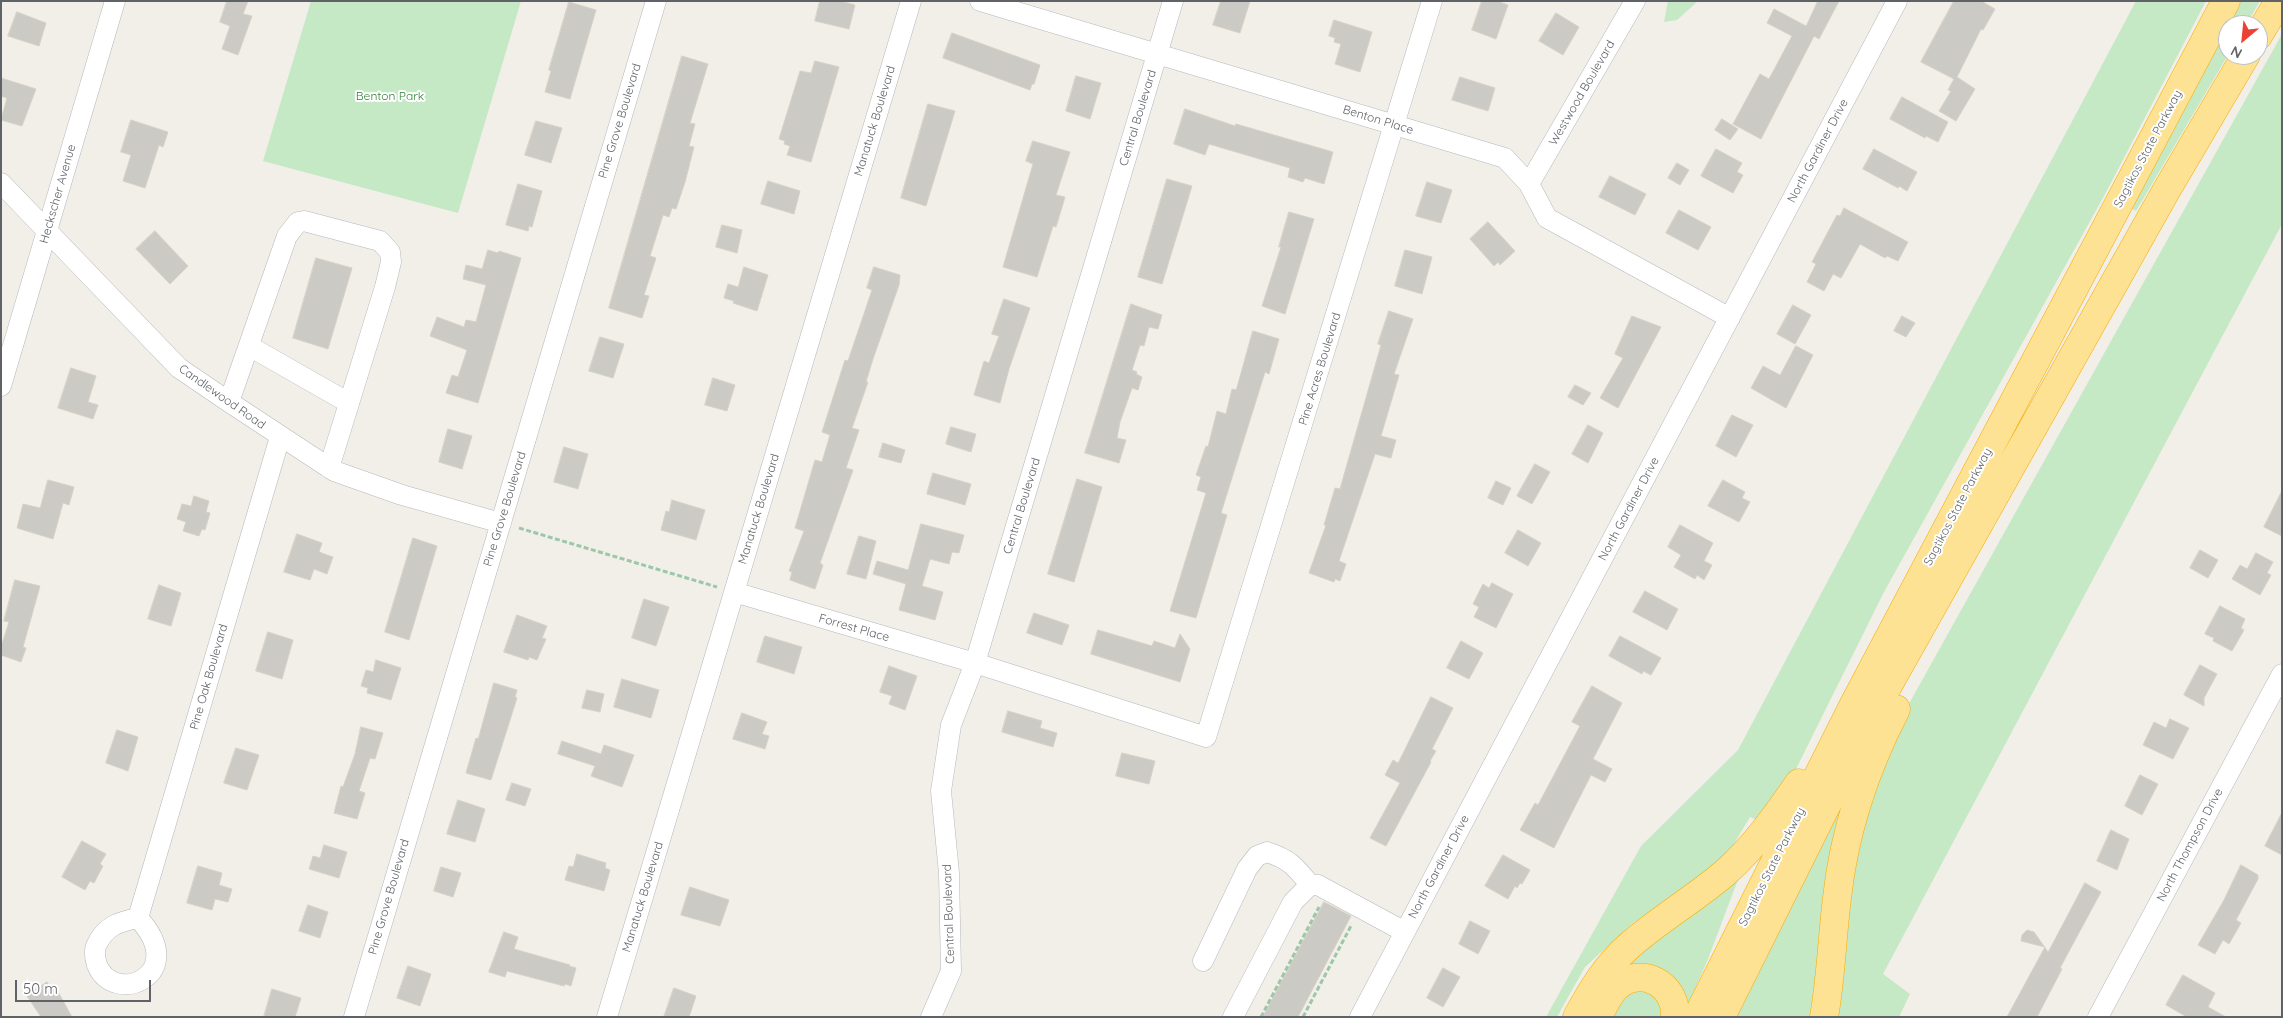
<!DOCTYPE html>
<html>
<head>
<meta charset="utf-8">
<style>
	body { margin:0 }
	#map { position:relative; width:2283px; height:1018px; overflow:hidden; background:#f1efe8; font-family:Quicksand,sans-serif }
	canvas { display:block }
	.frame { position:absolute; inset:0; border:2px solid #5f6368; pointer-events:none }
	.north { position:absolute; left:2218px; top:15px; width:50px; height:50px; box-sizing:border-box; background:#fff; border:1px solid #bfc1c3; border-radius:50%; rotate:208deg; font-size:14px; font-weight:700; line-height:20px; text-align:center; color:#5f6368 }
	.north::after { content:''; display:block; margin:auto; width:18px; height:22px; background:#ea4335; clip-path:polygon(50% 0,100% 100%,50% 72%,0 100%) }
	.scale { position:absolute; left:15px; top:980px; width:136px; height:22px; box-sizing:border-box; border:2px solid #5f6368; border-top:0; padding-left:6px; font-size:15px; line-height:18px; white-space:nowrap; color:#5f6368; -webkit-text-stroke:4px #fff; paint-order:stroke }
</style>
</head>
<body>
<div id="map">
<canvas width="2283" height="1018"></canvas>
<div class="frame"></div>
<div class="north">N</div>
<div class="scale">50 m</div>
</div>
<script>
const ctx = document.querySelector('canvas').getContext('2d');
ctx.lineJoin = 'round';
function fillPath(path, color) {
  ctx.fillStyle = color;
  ctx.fill(path, 'evenodd');
}
function strokePath(path, color, width, dash) {
  ctx.strokeStyle = color;
  ctx.lineWidth = width;
  ctx.lineCap = dash ? 'butt' : 'round';
  ctx.setLineDash(dash || []);
  ctx.stroke(path);
}
function write(font, color, halo, rows, align = 'center') {
  ctx.font = font + ' Quicksand,sans-serif';
  ctx.lineWidth = 4;
  ctx.setLineDash([]);
  ctx.textBaseline = 'middle';
  ctx.strokeStyle = halo;
  ctx.fillStyle = color;
  for (const [text, x, y, turn = 0] of rows) {
    ctx.save();
    ctx.translate(x, y);
    ctx.rotate((+turn || 0) * Math.PI / 180);
    ctx.textAlign = isNaN(turn) ? turn : align;
    if (halo) ctx.strokeText(text, 0, 0);
    ctx.fillText(text, 0, 0);
    ctx.restore();
  }
}
fillPath(new Path2D(`
	M311,1H521L458,213L263,161Z
	M1668,1H1698L1677,20L1664,22Z
	M2136,1H2206L2104,196L1884,592L1793,775L1757,820L1750,817L1729,852L1681,892L1633,923L1585,967L1557,1017H1546L1641,846L1738,750Z
	M2235,1H2260L2246,25H2228V55L2136,211L2128,206Z
	M2282,34V224L1883,974L1910,994L1899,1017H1833L1844,909L1860,838L1886,745Z
	M1842,802L1851,804L1817,1017H1733Z
	M1745,861L1708,959L1687,1007C1672,959 1655,968 1614,977Z
	M1652,986L1666,1017H1607L1620,994Z`), '#c5e8c5');
const building = new Path2D(`
	M227,1H248L243,14L252,16L238,55L222,49L230,26L220,22Z
	M820,1H840L855,5L849,29L815,21Z
	M1221,1H1250L1240,33L1213,25Z
	M1482,1H1497L1508,5L1496,39L1472,30Z
	M1818,1H1839L1819,39L1814,36L1761,139L1733,124L1760,74L1769,79L1792,36L1767,23L1774,9L1806,26Z
	M1954,1H1981L1995,9L1983,30L1981,29L1957,77L1975,89L1956,121L1939,111L1951,91L1948,90L1954,79L1921,62Z
	M569,2L596,10L570,99L545,92L551,71L549,70Z
	M17,12L46,23L39,46L8,36Z
	M1556,13L1579,27L1563,55L1539,41Z
	M1334,20L1372,32L1360,72L1335,64L1341,44L1334,42L1335,38L1329,36Z
	M952,33L1040,65L1034,84H1032L1030,90L943,58Z
	M682,56L708,64L690,123L695,124L689,146L694,147L685,182L676,209L672,208L669,217L663,215L650,256L656,258L644,295L649,296L642,318L609,308Z
	M815,61L839,67L811,162L787,155L790,146L784,144L785,141L779,139L800,71L811,73Z
	M1076,76L1101,83L1090,119L1066,111Z
	M1460,77L1495,88L1488,111L1452,100Z
	M1,78L36,89L22,126L1,120L7,98L1,96Z
	M1902,97L1948,122L1938,142L1926,136L1925,138L1890,119Z
	M928,104L955,111L926,206L901,198Z
	M1185,109L1235,126L1236,124L1333,152L1324,184L1305,178L1303,182L1288,177L1290,168L1209,144L1205,155L1174,144Z
	M1722,119L1738,129L1730,140L1715,130Z
	M131,120L168,132L163,147L159,145L145,188L123,181L131,155L121,152Z
	M536,121L562,128L551,163L525,155Z
	M1033,141L1070,152L1056,195L1065,197L1056,227L1053,226L1037,277L1003,267L1033,164L1026,161Z
	M1716,149L1742,163L1737,172L1743,175L1733,193L1701,176Z
	M1874,149L1917,172L1907,191L1899,186L1898,188L1863,169Z
	M1677,163L1689,170L1680,185L1668,178Z
	M1610,176L1646,194L1635,215L1599,197Z
	M1167,179L1192,186L1162,284L1138,277Z
	M768,181L800,191L794,214L761,204Z
	M1427,182L1452,190L1441,223L1416,216Z
	M518,184L542,191L532,227L529,226L528,231L506,225Z
	M1844,208L1908,242L1898,261L1887,256L1885,258L1860,244L1841,278L1833,274L1824,291L1807,282L1816,264L1812,262L1837,215L1840,216Z
	M1679,210L1711,227L1698,250L1666,233Z
	M1289,212L1314,219L1285,314L1262,306L1281,247H1279Z
	M1488,222L1515,251L1500,265L1498,262L1494,266L1470,239Z
	M722,225L742,230L737,253L716,247Z
	M155,231L188,266L170,284L136,249Z
	M488,250L498,253L499,251L521,258L478,403L446,393L452,375L458,377L467,350L430,336L437,317L464,327L466,320L476,322L486,285L463,279L466,265L482,269Z
	M1405,250L1432,257L1422,294L1395,286Z
	M316,258L352,268L328,349L293,338Z
	M744,267L768,275L757,311L733,303L734,301L724,298L728,284L738,287Z
	M874,267L900,275L899,285L873,359L866,382H868L852,428L859,430L846,468L853,470L820,563L823,565L815,589L790,580L792,572L789,571L804,531L795,528L815,460L822,462L830,435L822,432L845,360L848,361L872,290L867,288Z
	M1004,299L1030,308L1009,369L1000,403L974,395L984,361L989,363L999,336L992,334Z
	M1131,304L1162,315L1158,329L1149,327L1144,346L1140,345L1132,370L1137,372L1136,374L1142,377L1138,390L1132,388L1120,422L1117,438L1126,440L1119,463L1085,453Z
	M1793,305L1811,315L1795,344L1777,334Z
	M1389,311L1413,319L1394,374L1399,375L1381,436L1396,440L1391,458L1375,454L1339,561L1346,564L1340,581L1335,579L1334,582L1309,573L1326,525H1324L1335,488L1340,489L1381,345L1378,344Z
	M1632,316L1661,327L1618,408L1600,398L1623,358L1615,354Z
	M1902,316L1915,323L1906,337L1894,331Z
	M1253,331L1279,339L1269,374L1265,372L1221,513L1227,515L1196,618L1170,611L1206,493L1197,490L1201,477L1196,475L1206,446L1208,447L1217,411L1226,414L1232,389L1236,390Z
	M600,337L624,344L613,378L589,371Z
	M1796,346L1813,355L1786,408L1751,388L1763,366L1780,375Z
	M71,368L96,376L88,402L98,405L93,419L58,408Z
	M713,378L735,385L727,411L705,405Z
	M1575,385L1591,393L1583,405L1568,397Z
	M1732,415L1753,425L1736,457L1716,446Z
	M1588,425L1603,433L1588,463L1572,454Z
	M951,427L976,434L971,452L946,444Z
	M448,429L472,436L462,469L439,462Z
	M883,443L905,450L901,463L879,457Z
	M564,447L588,454L578,489L554,482Z
	M1535,464L1550,472L1532,504L1517,496Z
	M933,473L971,484L965,505L927,494Z
	M1077,479L1102,487L1074,582L1048,574Z
	M48,480L74,487L69,505L63,503L53,539L17,528L23,504L40,508Z
	M1723,480L1745,492L1742,498L1750,502L1739,522L1708,506Z
	M1496,481L1511,488L1503,505L1488,498Z
	M2282,491V536L2264,527Z
	M194,496L209,501L206,512L210,513L205,530L202,529L199,536L183,531L186,522L177,519L182,504L191,506Z
	M672,500L705,510L696,540L661,530L666,511L669,512Z
	M921,524L964,535L959,553L952,552L949,564L930,559L922,586L943,592L935,620L899,610L906,584L873,574L877,561L908,570Z
	M1680,525L1713,543L1704,561L1712,565L1704,580L1697,575L1695,579L1674,567L1681,555L1668,547Z
	M1518,530L1541,543L1528,566L1505,553Z
	M297,534L322,543L319,552L333,557L327,574L314,569L310,580L284,572Z
	M859,536L876,541L866,579L847,574Z
	M413,538L437,546L409,640L385,632Z
	M2200,550L2218,560L2208,578L2190,568Z
	M2256,553L2273,562L2267,573L2271,575L2260,595L2232,579L2240,565L2247,569Z
	M15,580L40,586L23,647L26,648L21,662L1,655V647L9,622L4,621Z
	M1492,583L1513,594L1496,628L1474,617L1479,607L1473,604L1483,584L1489,588Z
	M159,585L181,593L171,626L148,619Z
	M1645,591L1678,609L1667,630L1633,612Z
	M644,599L669,607L656,646L632,638Z
	M2220,606L2245,619L2241,628L2244,630L2232,651L2213,641L2214,638L2205,634Z
	M1034,613L1069,625L1062,645L1027,633Z
	M517,615L547,626L542,638L546,639L537,660L529,657L528,660L504,652Z
	M1098,630L1152,646L1154,641L1175,648L1180,634L1190,649L1180,682L1091,654Z
	M268,632L293,640L282,679L256,671Z
	M765,636L802,647L794,674L757,662Z
	M1620,636L1661,658L1651,675L1643,671L1642,674L1609,656Z
	M1461,641L1483,653L1469,679L1447,668Z
	M376,660L401,668L391,700L367,693L368,688L361,686L366,670L373,672Z
	M2200,665L2217,674L2204,698V706L2184,695Z
	M889,666L917,676L905,710L889,704L892,696L880,692Z
	M622,679L659,690L651,718L614,707Z
	M494,683L517,690L515,697L517,698L491,780L466,773L476,738L478,739Z
	M1592,686L1622,703L1593,759L1612,769L1605,782L1591,775L1554,848L1520,830L1535,803L1538,805L1580,726L1572,722Z
	M587,690L604,694L600,712L582,708Z
	M1431,697L1453,708L1432,749L1436,751L1430,761L1431,762L1386,846L1370,838L1400,783L1385,775L1393,760L1398,763Z
	M1008,711L1042,721L1040,728L1057,733L1053,747L1002,732Z
	M742,713L767,722L762,734L769,736L765,749L733,739Z
	M2170,719L2189,728L2173,759L2143,745L2154,722L2166,728Z
	M361,727L383,733L375,759L370,758L359,791L365,793L357,819L334,813L341,786L343,787L355,754Z
	M117,730L138,737L128,771L106,763Z
	M562,741L601,754L604,745L634,755L622,787L591,776L595,766L558,754Z
	M236,748L259,755L247,790L224,783Z
	M1122,753L1155,761L1149,784L1116,776Z
	M2140,775L2158,784L2142,815L2125,806Z
	M512,783L531,789L525,806L506,800Z
	M458,800L485,809L475,842L447,834Z
	M2282,813V855L2265,846Z
	M2111,830L2129,839L2117,870L2097,861Z
	M82,841L106,854L100,864L103,866L94,883L90,881L85,890L62,877Z
	M324,845L347,852L339,878L309,869L313,856L320,858Z
	M577,854L606,863L605,868L610,870L604,891L565,880L569,866L573,867Z
	M1503,855L1530,870L1522,884L1520,883L1517,888L1515,886L1508,899L1485,886Z
	M2241,865L2258,875V879L2236,920L2241,923L2229,944L2223,940L2215,954L2198,945L2224,900Z
	M198,866L222,873L219,885L232,889L228,902L215,899L212,910L187,903Z
	M441,867L461,873L453,897L434,891Z
	M2085,883L2101,892L2060,968L2062,969L2037,1017H2007L2045,947L2021,941L2022,935L2027,930L2034,932L2048,952Z
	M690,887L729,900L720,926L681,915Z
	M1324,902L1351,916L1298,1017H1263Z
	M308,905L328,912L320,938L299,931Z
	M1470,921L1490,931L1478,954L1459,944Z
	M504,932L518,937L514,949L570,965L569,966L576,968L571,986L565,984L564,986L507,971L505,977L489,972Z
	M408,966L431,974L420,1006L397,998Z
	M1443,968L1460,977L1443,1007L1427,998Z
	M2183,975L2215,993L2208,1007L2226,1017H2187L2166,1005Z
	M47,982L52,990L56,988L72,1017H41L27,996Z
	M674,988L696,996L689,1017H664Z
	M272,989L301,998L295,1017H264Z`);
fillPath(building, '#cccac5');
strokePath(building, '#d6d1c6', 1);
const minor = new Path2D(`
	M980,1L1505,158L1529,184L1547,218L1730,318
	M1,183L179,368L229,402L334,471L402,495L501,523
	M1529,184L1635,1
	M249,346L349,403
	M1,386L115,1
	M229,402L287,236L298,222L304,221L380,241L390,252L391,262L385,287L329,468
	M734,592L975,663L1206,737L1432,1
	M138,918C191,975 114,1007 97,965C95,959 94,952 96,946C105,926 118,922 138,918L280,437
	M1203,961L1247,869L1257,856L1267,852C1289,859 1296,867 1310,885
	M354,1017L656,1
	M607,1017L911,1
	M931,1017L951,971L949,873L941,791L951,725L975,663L1173,1
	M1233,1017L1293,902L1310,885H1318L1405,932
	M1360,1017L1897,1
	M2098,1017L2282,674`);
const highway = new Path2D(`
	M2258,36L2279,1
	M1577,1017C1591,991 1606,966 1629,946C1659,919 1695,899 1726,872C1755,846 1777,815 1799,783
	M1598,1017C1603,1007 1608,995 1616,987C1641,965 1677,984 1675,1017
	M1697,1017L1855,702L2226,1
	M1721,1017L1871,716L2166,191L2246,55
	M1824,1017C1831,978 1832,938 1837,898C1844,833 1866,767 1896,709`);
strokePath(minor, '#b5b8bc', 21);
strokePath(highway, '#f9ab00', 29);
strokePath(new Path2D(`
	M519,528L717,587
	M1261,1017L1319,907
	M1303,1017L1352,924`), '#9cc7a9', 3, [5, 2.5]);
strokePath(minor, '#fff', 20);
strokePath(highway, '#fde293', 28);
write('12px', '#5f6368', '#fff', [
	["Westwood Boulevard",1582,93,-60],
	["Central Boulevard",1138,118,-73],
	["Benton Place",1378,120,17],
	["Pine Grove Boulevard",620,121,-73],
	["Manatuck Boulevard",875,121,-73],
	["Sagtikos State Parkway",2148,149,-62],
	["North Gardiner Drive",1818,151,-62],
	["Heckscher Avenue",58,194,-74],
	["Pine Acres Boulevard",1320,369,-73],
	["Candlewood Road",222,397,35],
	["Central Boulevard",1022,506,-73],
	["Sagtikos State Parkway",1958,507,-62],
	["Pine Grove Boulevard",505,509,-73],
	["Manatuck Boulevard",759,509,-73],
	["North Gardiner Drive",1629,509,-62],
	["Forrest Place",854,628,16],
	["Pine Oak Boulevard",209,677,-74],
	["North Thompson Drive",2190,845,-62],
	["North Gardiner Drive",1439,867,-62],
	["Sagtikos State Parkway",1772,867,-63],
	["Pine Grove Boulevard",389,897,-74],
	["Manatuck Boulevard",643,897,-73],
	["Central Boulevard",949,914,-92]
]);
write('12px', '#348238', '#fff', [
	["Benton Park",390,96]
]);
</script>
</body>
</html>
